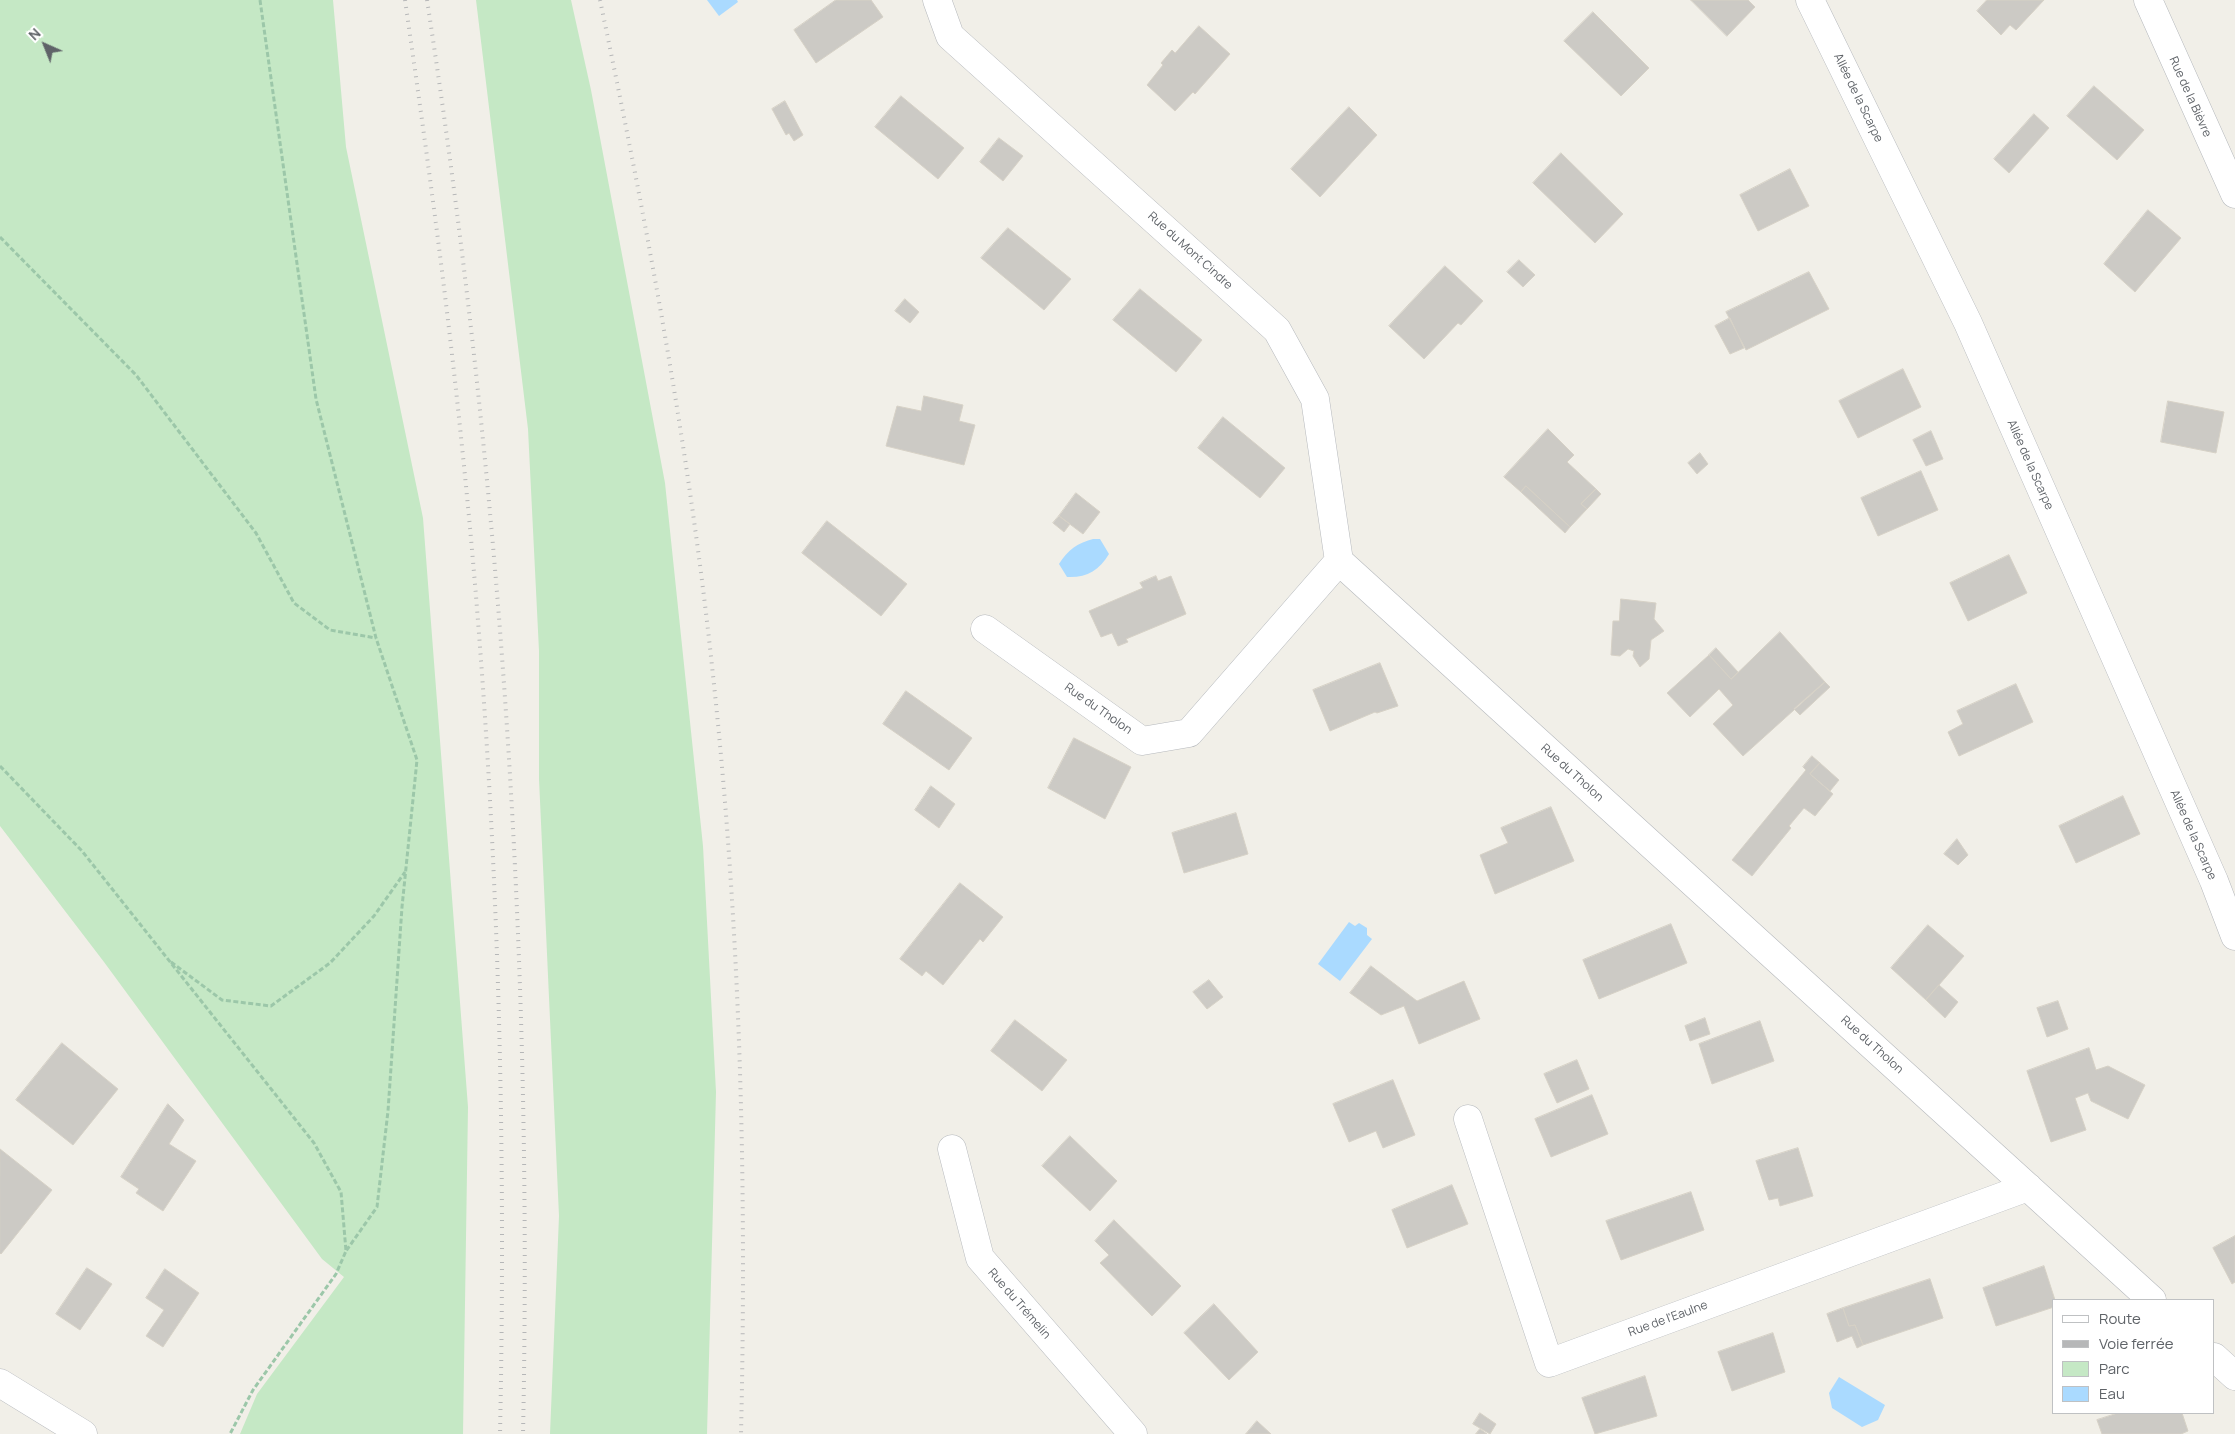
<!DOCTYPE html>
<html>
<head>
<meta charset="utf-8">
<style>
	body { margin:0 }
	#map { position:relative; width:2235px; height:1434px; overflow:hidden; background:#f1efe8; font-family:Manrope,sans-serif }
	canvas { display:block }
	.legend { position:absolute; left:2052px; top:1299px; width:162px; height:115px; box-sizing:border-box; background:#fff; border:1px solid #bfc1c3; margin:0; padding:6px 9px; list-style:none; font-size:15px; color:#5f6368 }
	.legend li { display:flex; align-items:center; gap:10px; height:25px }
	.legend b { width:25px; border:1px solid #bfc1c3 }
	.north { position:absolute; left:20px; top:20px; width:50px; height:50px; -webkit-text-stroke:4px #fff; paint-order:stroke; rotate:316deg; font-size:14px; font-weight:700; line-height:20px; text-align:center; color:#5f6368 }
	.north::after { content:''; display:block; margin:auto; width:18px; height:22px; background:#5f6368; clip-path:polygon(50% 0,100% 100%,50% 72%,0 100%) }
</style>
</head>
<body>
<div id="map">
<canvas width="2235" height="1434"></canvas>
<ul class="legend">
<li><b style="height:6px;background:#fff"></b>Route</li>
<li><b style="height:6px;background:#b6b7b8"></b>Voie ferrée</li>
<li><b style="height:14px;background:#c5e8c5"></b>Parc</li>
<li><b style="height:14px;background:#aadaff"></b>Eau</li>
</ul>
<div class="north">N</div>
</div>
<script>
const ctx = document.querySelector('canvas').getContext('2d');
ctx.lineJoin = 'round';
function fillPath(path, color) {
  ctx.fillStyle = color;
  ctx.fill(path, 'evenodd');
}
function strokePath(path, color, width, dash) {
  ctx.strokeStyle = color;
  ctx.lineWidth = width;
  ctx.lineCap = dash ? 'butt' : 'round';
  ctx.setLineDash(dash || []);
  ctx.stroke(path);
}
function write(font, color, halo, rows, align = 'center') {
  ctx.font = font + ' Manrope,sans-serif';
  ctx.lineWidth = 4.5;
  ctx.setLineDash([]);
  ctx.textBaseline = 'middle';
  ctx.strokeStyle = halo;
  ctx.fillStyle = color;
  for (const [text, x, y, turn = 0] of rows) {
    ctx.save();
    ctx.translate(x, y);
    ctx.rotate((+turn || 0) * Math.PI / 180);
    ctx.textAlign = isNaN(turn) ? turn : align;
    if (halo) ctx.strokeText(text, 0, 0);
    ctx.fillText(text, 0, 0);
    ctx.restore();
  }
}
fillPath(new Path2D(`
	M0,0H333L346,147L423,518L468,1107L463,1434H240L257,1394L344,1277L322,1259L104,962L0,826Z
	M476,0H571L591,90L665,483L703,846L716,1092L707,1434H550L559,1216L539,779V651L528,429Z`), '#c5e8c5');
fillPath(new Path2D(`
	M707,0H737L738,2L719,16Z
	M1093,539H1100L1109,554C1099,571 1086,578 1067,577L1059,564C1068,550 1077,543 1093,539Z
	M1349,922L1355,926L1359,923L1367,928V935L1372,939L1340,981L1318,964Z
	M1839,1377L1885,1405L1878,1420L1862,1427L1832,1408L1829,1393Z`), '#aadaff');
const building = new Path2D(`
	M836,0H871L883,17L816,63L794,30Z
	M1691,0H1748L1755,7L1727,36Z
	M1987,0H2044L2016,30L2010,25L2001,35L1977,11Z
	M1593,12L1649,68L1621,96L1564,41Z
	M1199,26L1230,54L1195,94L1193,92L1175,111L1147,85L1163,65L1161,63L1172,50L1175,53Z
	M2094,86L2144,130L2117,160L2067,116Z
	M901,96L964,148L938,179L875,127Z
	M785,101L803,135L794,141L789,133L786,135L772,109Z
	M1349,107L1377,135L1320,197L1291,169Z
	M2034,114L2049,128L2009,173L1994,159Z
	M999,138L1023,156L1003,181L980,162Z
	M1561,153L1623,214L1595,243L1533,183Z
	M1790,169L1809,206L1758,231L1740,195Z
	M2148,210L2181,238L2135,292L2104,264Z
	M1008,228L1071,279L1044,310L981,258Z
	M1519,260L1535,275L1523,287L1507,272Z
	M1445,266L1483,301L1461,325L1458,323L1424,359L1389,326Z
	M1809,272L1829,309L1746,350L1726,312Z
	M1140,289L1202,340L1176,372L1113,320Z
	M905,299L919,312L910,323L895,311Z
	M1730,318L1744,348L1730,354L1715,326Z
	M1903,369L1921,407L1858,438L1839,401Z
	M924,396L963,405L959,421L975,425L964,465L886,446L897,406L921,411Z
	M2168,401L2224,412L2216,453L2161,442Z
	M1223,417L1285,468L1260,498L1198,448Z
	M1548,429L1574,455L1567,462L1596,489L1581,504L1587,509L1570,527L1526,486L1521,492L1504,477Z
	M1931,431L1943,459L1926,466L1913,440Z
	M1700,453L1708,464L1697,474L1688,463Z
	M1921,471L1938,510L1878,536L1861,498Z
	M1526,486L1570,527L1565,533L1521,492Z
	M1596,489L1601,494L1587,509L1581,504Z
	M1076,493L1100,512L1083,534L1059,516Z
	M1059,516L1070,524L1064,532L1053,523Z
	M827,521L907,584L881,616L802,553Z
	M2009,555L2027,593L1968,621L1950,583Z
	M1156,576L1158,581L1171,576L1186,614L1126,639L1128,642L1118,646L1112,633L1101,637L1089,611L1143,588L1140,583Z
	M1621,599L1656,603L1654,619L1664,631L1651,640L1649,659L1640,667L1633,656L1634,651L1628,649L1620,656L1611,655L1613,621H1619Z
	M1780,632L1825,682L1743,756L1713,724L1733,705L1719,689L1690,717L1667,693L1709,655L1731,679Z
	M1716,648L1738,672L1731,679L1709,655Z
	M1380,663L1398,706L1377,713L1375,712L1330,731L1313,690Z
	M1825,682L1830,687L1800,715L1794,709Z
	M2016,684L2033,722L1959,756L1948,732L1963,724L1957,711Z
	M906,691L972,738L949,770L883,724Z
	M1074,738L1131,767L1105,819L1048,788Z
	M1812,756L1820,763L1810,774L1833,794L1815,816L1804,808L1789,826L1791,828L1752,876L1732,860L1806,770L1803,767Z
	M1820,763L1839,780L1830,791L1810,774Z
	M931,786L955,804L939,828L915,810Z
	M2123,796L2140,834L2076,863L2059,826Z
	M1551,807L1574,861L1495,894L1480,855L1508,843L1501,828Z
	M1236,813L1248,854L1184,873L1172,833Z
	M1957,839L1968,855L1958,865L1944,854Z
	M960,883L1003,917L983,942L980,939L943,985L926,971L922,976L900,959Z
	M1671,924L1687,963L1599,999L1583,960Z
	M1928,925L1964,956L1926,1000L1891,968Z
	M1371,966L1417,1001L1464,981L1480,1019L1419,1044L1404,1006L1381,1015L1350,993Z
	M1209,980L1223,997L1207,1009L1193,992Z
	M1939,985L1958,1002L1945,1018L1926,1000Z
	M2058,1001L2068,1029L2047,1037L2037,1008Z
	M1705,1018L1710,1034L1690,1041L1685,1026Z
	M1015,1020L1067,1060L1042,1091L991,1051Z
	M1760,1021L1774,1061L1712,1084L1699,1044Z
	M62,1043L118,1089L73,1145L16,1100Z
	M2089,1048L2096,1070L2108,1066L2145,1085L2128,1119L2091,1101L2088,1093L2075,1098L2086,1130L2051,1142L2027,1071Z
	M1577,1060L1589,1089L1557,1103L1544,1074Z
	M1393,1080L1415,1135L1383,1148L1376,1131L1349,1142L1333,1104Z
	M1592,1095L1608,1134L1551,1157L1535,1119Z
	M168,1104L184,1120L169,1144L196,1161L163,1211L136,1193L139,1189L121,1177Z
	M1070,1136L1117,1181L1090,1211L1042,1166Z
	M1798,1148L1813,1196L1780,1206L1778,1198L1769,1200L1756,1161Z
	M0,1149L52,1190L1,1254L0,1253Z
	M1452,1185L1468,1224L1407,1248L1392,1210Z
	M1691,1192L1704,1230L1621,1260L1606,1221Z
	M1114,1220L1181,1286L1152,1316L1100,1263L1109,1255L1095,1241Z
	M2235,1236V1282L2232,1284L2213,1248Z
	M2044,1266L2055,1300L2054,1307L1996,1326L1983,1288Z
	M87,1268L112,1284L80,1330L56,1314Z
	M165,1269L199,1293L163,1347L146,1336L164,1310L146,1298Z
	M1930,1279L1943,1318L1863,1345L1855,1325L1849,1326L1843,1308Z
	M1214,1304L1258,1352L1229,1380L1184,1333Z
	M1843,1308L1849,1326L1855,1325L1863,1345L1857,1348L1852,1336L1837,1342L1827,1314Z
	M1773,1333L1785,1372L1732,1391L1718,1352Z
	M1645,1376L1657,1416L1595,1434L1582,1398Z
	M1480,1413L1496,1424L1490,1434L1473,1424Z
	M2118,1413H2182L2188,1431L2181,1434H2102L2097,1420Z
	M1257,1421L1271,1434H1246Z
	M1480,1429L1487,1434H1476Z`);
fillPath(building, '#cccac5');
strokePath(building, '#d6d1c6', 1);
const minor = new Path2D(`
	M937,0L950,36L1277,330L1315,399L1339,561
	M1810,0L1968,323L2214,881L2235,936
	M2148,0L2235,194
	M985,629L1142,741L1189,733L1339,561L2152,1300
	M1468,1119L1549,1363L2028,1187
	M952,1149L980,1258L1133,1434
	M2214,1357L2235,1376
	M0,1383L83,1434`);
strokePath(minor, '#b5b8bc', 29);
strokePath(new Path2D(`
	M260,0L316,399L376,638L417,760L402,907L388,1111L377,1207L346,1251
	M0,237L136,375L256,533L294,603L330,630L376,638
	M0,766L82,851L314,1143L341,1192L346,1251L336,1274L253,1390L230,1434
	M171,962L222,1000L271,1006L330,963L374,916L405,872`), '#9cc7a9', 3, [5, 2.5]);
strokePath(minor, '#fff', 28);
strokePath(new Path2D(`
	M405,0C426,146 446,291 461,437C496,768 507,1102 500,1434
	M427,0C500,475 533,953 523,1434
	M600,0C646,220 688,442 712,666C740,921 747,1177 741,1434`), '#b6b7b8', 4, [1, 6]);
write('12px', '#5f6368', '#fff', [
	["Rue de la Bièvre",2190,97,66],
	["Allée de la Scarpe",1858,98,64],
	["Rue du Mont Cindre",1190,251,42],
	["Allée de la Scarpe",2030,465,66],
	["Rue du Tholon",1098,709,35],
	["Rue du Tholon",1572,773,42],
	["Allée de la Scarpe",2193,835,66],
	["Rue du Tholon",1872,1045,42],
	["Rue du Trémelin",1019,1304,49],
	["Rue de l'Eaulne",1668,1319,-20]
]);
</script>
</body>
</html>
